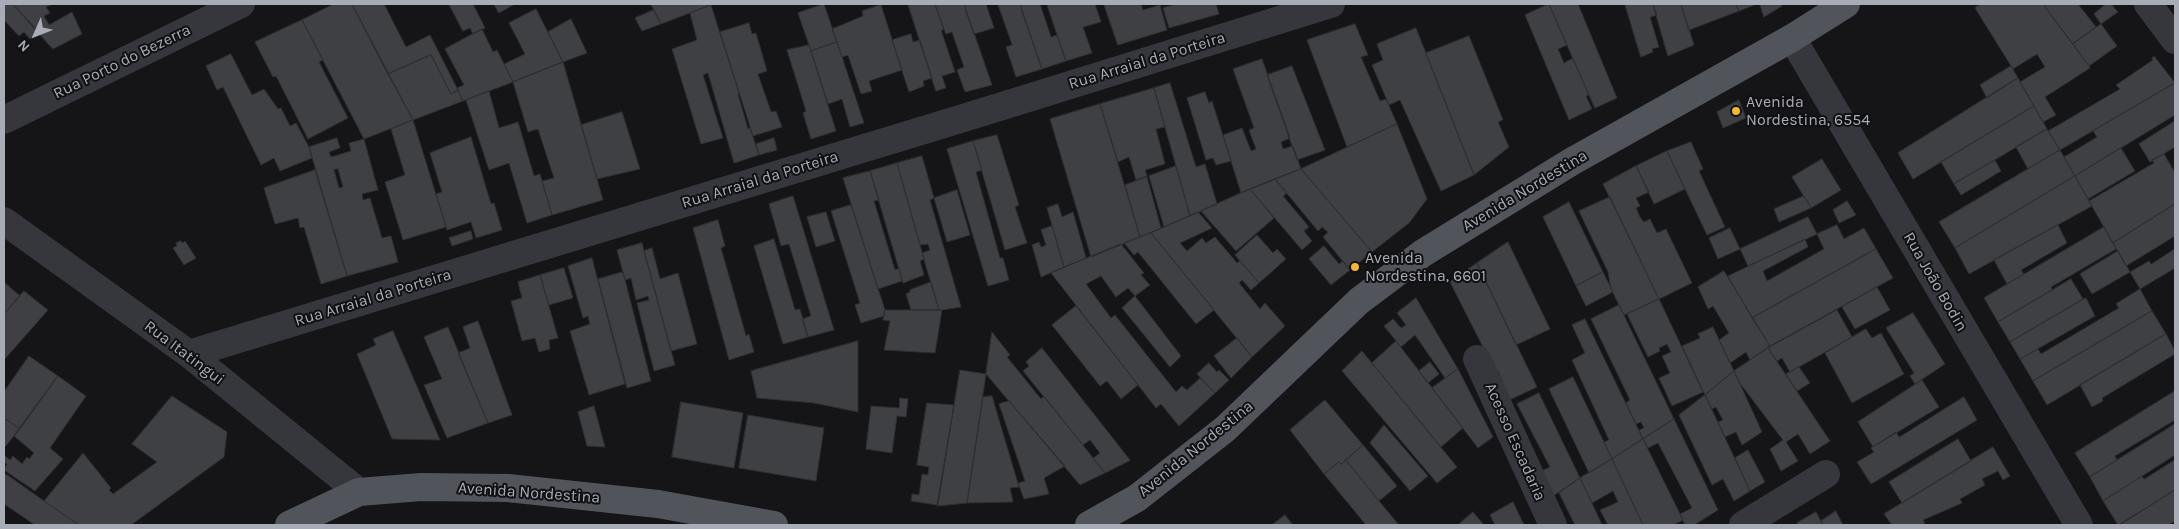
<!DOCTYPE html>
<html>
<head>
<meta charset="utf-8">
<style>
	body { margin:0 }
	#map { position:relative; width:2179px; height:529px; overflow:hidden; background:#151517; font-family:Karla,sans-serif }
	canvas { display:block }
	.frame { position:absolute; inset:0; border:5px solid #a7acb7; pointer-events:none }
	.north { position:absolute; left:10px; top:10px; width:50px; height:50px; -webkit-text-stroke:4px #101012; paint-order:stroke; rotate:226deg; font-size:14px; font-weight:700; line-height:20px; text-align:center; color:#a7acb7 }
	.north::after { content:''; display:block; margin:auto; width:18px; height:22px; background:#a7acb7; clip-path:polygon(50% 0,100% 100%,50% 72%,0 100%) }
</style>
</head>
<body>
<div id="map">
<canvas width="2179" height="529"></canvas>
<div class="frame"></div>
<div class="north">N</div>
</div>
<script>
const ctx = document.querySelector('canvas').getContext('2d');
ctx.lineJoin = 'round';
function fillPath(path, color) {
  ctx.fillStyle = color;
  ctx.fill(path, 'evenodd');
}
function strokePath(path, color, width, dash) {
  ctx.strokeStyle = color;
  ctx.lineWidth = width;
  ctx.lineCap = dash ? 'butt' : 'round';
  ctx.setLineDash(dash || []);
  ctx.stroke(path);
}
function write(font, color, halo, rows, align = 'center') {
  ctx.font = font + ' Karla,sans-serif';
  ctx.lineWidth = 4;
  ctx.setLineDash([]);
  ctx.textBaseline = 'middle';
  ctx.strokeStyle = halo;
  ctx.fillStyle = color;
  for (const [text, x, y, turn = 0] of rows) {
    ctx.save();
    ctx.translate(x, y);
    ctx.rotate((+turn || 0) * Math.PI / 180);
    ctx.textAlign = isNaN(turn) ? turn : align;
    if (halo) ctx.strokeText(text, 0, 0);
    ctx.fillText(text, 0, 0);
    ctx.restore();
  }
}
const building = new Path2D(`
	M4,4H13L38,31L30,39L24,32L19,36L4,20Z
	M13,4H53L46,7L50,13L44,16L49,25L72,12L82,34L53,49Z
	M334,4H352L413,120L364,139L302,20Z
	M352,4H384L406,47L430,35L458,90L451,94L431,55L388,74Z
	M449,4H473L485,28L473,34L470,28L463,31Z
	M494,4H515L499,13Z
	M651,4H711V5L661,24Z
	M824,4L837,42L811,51L798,13Z
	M908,4H935L944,30H941L955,72L942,76L946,88L936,91Z
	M935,4H964L992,85L965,92L957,70L964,67L952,32L946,34Z
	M964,4H986L994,28L974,34Z
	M998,4H1020L1042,69L1016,77L1006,47L1012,45Z
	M1020,4H1040L1051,37L1057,35L1066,61L1042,69Z
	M1047,4H1095L1101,22L1083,27L1092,53L1066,61Z
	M1104,4H1141L1143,10L1160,5L1167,30L1118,45Z
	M1178,4H1216L1219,14L1169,28L1163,8Z
	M1549,4L1567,45L1558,49L1564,63L1573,58L1589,95L1586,96L1592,109L1569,120L1525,15Z
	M1549,4H1578L1617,98L1595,108Z
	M1625,4H1653L1657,15L1650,17L1659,47L1652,49L1653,52L1641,57Z
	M1653,4H1681L1694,45L1668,56Z
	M1681,4H1736L1739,11L1689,30Z
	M1736,4H1757L1739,11Z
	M1760,4H1781L1782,6L1764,17Z
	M1981,4H2043L2089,66L2090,68L2045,97L2056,115L2043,122L2020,82L2045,67L2037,54L2013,69L1975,8Z
	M2043,4H2078L2096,27L2073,44Z
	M2106,4H2111L2118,12L2101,24L2094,14Z
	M711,5L739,93L738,94L748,129L750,128L759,155L734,163L708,73L703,75L723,138L701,144L672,49L697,40L690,13Z
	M881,5L902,70L869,81L872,91L861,94L848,55L842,57L832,29L863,16L862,11Z
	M536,9L563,62L513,82L504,64L525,54L509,23Z
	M654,10L661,24L642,31L635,18Z
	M571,19L587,53L563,62L548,32Z
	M302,20L323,60L319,62L348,118L308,139L276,76L273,77L255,42Z
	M749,23L752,34L756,33L767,71L758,74L771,112L776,111L782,127L753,136L720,32Z
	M1355,24L1368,55L1361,57L1380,101L1386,99L1397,124L1347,147L1307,40Z
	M2101,24L2117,46L2089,66L2073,44Z
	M1416,28L1474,175L1441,191L1400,100L1389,105L1372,65L1383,60L1377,44Z
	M482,29L493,52L497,50L513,82L463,101L457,88L464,85L445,49Z
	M911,34L913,42L920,40L932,78L923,81L924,86L909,92L892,40Z
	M1469,36L1503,120L1498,122L1509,147L1474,175L1426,53Z
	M837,42L864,123L850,127L842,99L828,104L811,51Z
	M809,45L836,131L811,139L803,113L806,111L787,50Z
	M231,54L252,95L264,89L278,109L281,108L290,126L296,123L309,147L312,158L280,171L274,158L261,165L223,87L217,90L206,66Z
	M431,55L451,94L458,90L463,101L413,120L388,74Z
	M2154,56L2175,83L2060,150L2048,131L2120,89L2116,85L2153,60L2152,59Z
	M1262,59L1290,138L1281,142L1283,149L1293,146L1301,169L1241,193L1223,135L1242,128L1251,151L1256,149L1249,130L1254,128L1233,69Z
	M563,62L603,200L552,215L542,181L554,178L538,129L528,132L513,82Z
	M1292,66L1325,150L1297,160L1267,75Z
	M2011,66L2018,78L1987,98L1980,85Z
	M2018,78L2034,106L1913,179L1898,153Z
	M1170,83L1196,167L1205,164L1217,204L1190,216L1154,88Z
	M2175,83V115L2075,176L2064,157L2097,137L2093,131Z
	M1154,88L1165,127L1156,129L1165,164L1145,170L1147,176L1136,180L1129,157L1118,162L1100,104Z
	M489,91L499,128L518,122L534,176L540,174L552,215L527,223L509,163L489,170L466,100Z
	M1205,92L1209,103L1212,101L1231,161L1216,165L1213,158L1206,160L1187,98Z
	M1739,100L1746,118L1723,128L1717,112Z
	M1100,104L1140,237L1091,257L1050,119Z
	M2034,106L2047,129L1954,184L1941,162Z
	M622,112L640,169L597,179L581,125Z
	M413,120L446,227L403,240L385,182L405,175L391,129Z
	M2175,121V147L2150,162L2139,144Z
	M1397,124L1427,199L1409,223L1372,252L1301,169Z
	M2047,129L2060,150L2028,169L2016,147Z
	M997,135L1019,205L1015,207L1027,243L1005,250L973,141Z
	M471,137L491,204L494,203L502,230L476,238L471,222L447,230L436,194L442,192L430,153Z
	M337,138L340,148L329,152L331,157L351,151L349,143L364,139L378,190L362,194L363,200L370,198L382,238L391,236L398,262L347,276L309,147ZM338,169L343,187L339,188L334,170Z
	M774,138L777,150L759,155L756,144Z
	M973,141L982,170L976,172L1000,258H1003L1009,280L988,286L947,149Z
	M1691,142L1703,169L1699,171L1725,227L1707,235L1667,151Z
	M2121,148L2135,171L2088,199L2075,176Z
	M2060,150L2075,176L1955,248L1939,222Z
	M1667,151L1685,189L1654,204L1636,166Z
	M2164,154L2175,173V204L2113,243L2089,201L2154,163L2152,160Z
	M922,156L934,198L930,200L961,307L942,310H939L922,253L930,250L928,244L920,245L897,163Z
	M1822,159L1841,190L1811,208L1792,177Z
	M1995,160L2001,171L1961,195L1954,184Z
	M897,163L924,259L920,261L924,275L903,283L870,171Z
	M1176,166L1190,216L1164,227L1149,176Z
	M1636,166L1649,192L1636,198L1640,206L1636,208L1640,217L1644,222L1650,219L1657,233L1666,229L1692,283L1659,299L1603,184Z
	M1301,169L1372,252L1350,270L1323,237L1328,232L1322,227L1318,231L1275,179Z
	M315,170L347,276L321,284L304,227L300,228L298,218L275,224L264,188Z
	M870,171L879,200L874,201L895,270L899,268L902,281L878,289L843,178Z
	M2075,176L2092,206L1969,274L1955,248Z
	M1147,177L1161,228L1140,237L1125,185Z
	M1275,179L1287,193L1283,196L1309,227L1304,231L1312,241L1302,250L1250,189Z
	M1250,189L1274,218L1236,251L1201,211Z
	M957,190L970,235L947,242L934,198Z
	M793,196L834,330L808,337L802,319L811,316L789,244L781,246L769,204Z
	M1804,196L1811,208L1779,222L1774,209Z
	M1610,197L1659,299L1624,315L1611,289L1608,272L1579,211Z
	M1847,201L1856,215L1839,223L1833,210Z
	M1569,202L1603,272L1576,286L1543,217Z
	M1058,204L1062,217L1073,212L1086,258L1064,267L1047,208Z
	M2175,204V236L2126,266L2113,243Z
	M851,205L885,310L884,316L861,323L855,305L860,303L831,211Z
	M826,212L835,241L816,247L807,217Z
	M1198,212L1212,228L1180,243L1187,251L1202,238L1206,243L1215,237L1237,263L1240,261L1259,283L1251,290L1242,280L1239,283L1260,309L1265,303L1285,326L1252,357L1151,233Z
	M1808,217L1817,234L1748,266L1740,249Z
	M718,220L725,246L721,248L746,336L749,334L754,352L729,360L693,228Z
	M1837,225L1844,239L1864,228L1876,249L1752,318L1728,276L1805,239L1808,247L1763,271L1767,281L1824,249L1817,234Z
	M2058,225L2067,243L2021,270L2024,274L2007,284L1994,260Z
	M1052,226L1064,267L1041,277L1032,245L1039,242L1041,247L1046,245L1041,230Z
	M2104,227L2116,249L2051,287L2052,290L1998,322L1984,298Z
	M1730,228L1740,249L1718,259L1709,238Z
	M471,231L473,239L452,246L449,238Z
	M1151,233L1214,310L1196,324L1138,252L1134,255L1124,243Z
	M1257,235L1273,253L1277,249L1286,259L1259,283L1235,255Z
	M774,239L795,310L800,309L808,337L783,344L754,246Z
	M181,241L183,243L185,241L196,258L184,265L173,248L177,246L176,243Z
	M1508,242L1550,329L1516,345L1477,263Z
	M642,243L675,365L654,371L637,303L649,300L648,296L636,300L631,278L625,280L617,250Z
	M1121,244L1144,273L1141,275L1150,285L1135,296L1128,288L1116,297L1101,276L1086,284L1111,318L1115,315L1176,392L1182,386L1187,390L1200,378L1215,393L1179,426L1161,404L1156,408L1051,273Z
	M1324,246L1339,264L1343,261L1350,270L1331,285L1309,259Z
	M652,248L660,279L678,273L697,344L671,351L644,251Z
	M1876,249L1893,278L1770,346L1752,318Z
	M2175,249V268L2140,289L2130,272L2149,261L2151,264Z
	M2118,251L2130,272L2092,294L2080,274Z
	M592,258L625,384L589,395L570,331L590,324L588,316L583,318L568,266Z
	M1477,263L1537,387L1503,403L1495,386L1503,382L1498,371L1490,376L1484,349L1450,282Z
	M564,268L573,298L549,305L540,275Z
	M1724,271L1770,346L1750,360L1746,352L1730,363L1719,340L1729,333L1713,306L1708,309L1698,287Z
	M623,272L651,381L627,388L598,279Z
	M1603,272L1613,292L1586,306L1576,286Z
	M540,275L558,338L549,340L550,349L539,352L535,338L522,341L511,301L522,298L518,282Z
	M2071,279L2083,299L2010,342L1998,322Z
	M4,282L20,296L4,314Z
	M931,282L939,310H911L906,294L910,292V290Z
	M1877,287L1890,310L1855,329L1842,307Z
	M2140,289L2152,311L2033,381L2020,359L2038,349L2041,354L2119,308L2116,304Z
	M24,291L48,310L4,360V314Z
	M1135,296L1181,356L1170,367L1122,308Z
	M1416,298L1458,369L1445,378L1415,335L1401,347L1384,326L1393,319L1401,328L1406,325L1397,313Z
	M2086,298L2095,316L2020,359L2010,342Z
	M1659,299L1703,392L1672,406L1659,378L1670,373L1662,356L1671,352L1667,344L1659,348L1660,351L1648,357L1627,314Z
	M1619,305L1674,419L1643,439L1639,430L1644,428L1641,422L1636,424L1626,403L1630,400L1591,319Z
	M1076,306L1138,385L1121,399L1107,381L1100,386L1052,325Z
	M885,310H942L935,353L884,350L890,321L883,320Z
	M1837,310L1852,337L1790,372L1782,358L1777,361L1768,348Z
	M2152,311L2166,334L2047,405L2033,381Z
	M1913,313L1945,364L1915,384L1910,376L1914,373L1886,328Z
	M1585,319L1643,439L1612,459L1604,442L1609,440L1572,360L1585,353L1572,325Z
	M478,321L512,415L488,423L458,353L470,348L463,327Z
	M448,327L488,423L447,438L424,385L442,379L424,337Z
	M1713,327L1734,371L1705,395L1682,346L1700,338L1698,334Z
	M1866,329L1872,338L1881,333L1904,374L1852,403L1825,353Z
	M393,331L440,440L392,439L357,354L376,345L373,339Z
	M992,332L1010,355L1007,357L1041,399L1044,396L1105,473L1080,485L986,374Z
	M2166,334L2175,351V354L2102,398L2103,401L2092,407L2080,385Z
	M1237,338L1252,357L1231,378L1214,356Z
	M858,341V412L814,403L757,398L751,371Z
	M1396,341L1463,428L1441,447L1372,363Z
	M1042,348L1130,460L1129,461L1105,473L1093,458L1100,453L1090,440L1083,445L1023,371L1029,366L1026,362Z
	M1768,348L1830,441L1810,454L1798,434L1786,442L1798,461L1781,471L1770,449L1783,440L1739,382L1734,371Z
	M1362,351L1457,467L1437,483L1342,371Z
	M29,356L58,376L20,429L4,418V392Z
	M1430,362L1439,374L1428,383L1419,371Z
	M1209,363L1217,372L1219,370L1229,380L1215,393L1197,374Z
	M1799,367L1810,383L1797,391L1786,374Z
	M1458,369L1493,437L1478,448L1432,388Z
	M960,370L986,374L967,503L938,506Z
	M1734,371L1762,432L1742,445L1736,432L1725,437L1718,422L1723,420L1716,407L1712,409L1705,395Z
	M58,376L86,396L50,448L63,459L35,491L4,470L7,464L4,462V458L5,456L10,460L13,456L22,464L27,457L29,459L34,453L14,436Z
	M1573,377L1612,459L1589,473L1549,389Z
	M1922,380L1939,407L1873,447L1858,422Z
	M2175,391V420L2115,456L2117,460L2090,477L2075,453Z
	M1539,393L1580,478L1547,500L1535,474L1550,467L1517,404Z
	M1705,395L1750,491L1734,501L1723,479L1712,485L1679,415Z
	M172,396L227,432L224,457L131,525H79L44,501L83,453L111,488L109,490L113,494L157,462L132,444Z
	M992,396L1019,487L1010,488L1013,502L967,503L983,397Z
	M1964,397L1977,420L1871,484L1857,462L1874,452L1871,448L1896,432L1899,437Z
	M900,398L908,399L906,417L897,416L892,453L866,449L871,406L899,408Z
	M1325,400L1363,445L1341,464L1339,462L1324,474L1290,430Z
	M1009,401L1065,466L1044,478L1049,494L1024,499L1018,483L1025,481L999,404Z
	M681,402L743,413L734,468L672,457Z
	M927,403L954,405L937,505L911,501L912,494L919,495L922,474L928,475L929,467L917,465Z
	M594,406L605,447L587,446L578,412Z
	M748,415L824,428L816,481L739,468Z
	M4,418L20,429L4,448Z
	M1674,419L1718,510L1694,525H1685L1680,514L1692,508L1658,443L1648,448L1643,439Z
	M2175,424V455L2103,501L2090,477Z
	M1384,425L1428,476L1410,491L1370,443Z
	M1643,439L1683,520L1673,525H1643L1612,459Z
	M1958,439L1971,461L1902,503L1889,482Z
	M1363,445L1397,486L1379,501L1346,460Z
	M1993,447L2010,476L2003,480L1998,471L1982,479L1985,485L1960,499L1962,503L1923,520L1925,523L1921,525H1892L1884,514Z
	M1748,450L1765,482L1750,491L1735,458Z
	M1612,459L1643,525H1608L1600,510L1618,502L1613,491L1592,503L1580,478Z
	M1346,460L1379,501L1399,525H1366L1324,474L1339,462L1341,464Z
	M2175,460V490L2118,525L2103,501L2142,476L2144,479Z
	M6,474L44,501L79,525H35L4,504V477Z
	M1580,478L1592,503L1602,525H1575L1559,493Z
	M2175,490V521L2168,525H2120Z
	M1513,502L1524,525H1495L1490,515Z
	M1836,511L1843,525H1823L1821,521Z
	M1473,512L1484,525H1458Z
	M1816,512L1823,525H1799L1797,523Z
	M1285,515L1293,525H1272Z`);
fillPath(building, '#3f4044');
strokePath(building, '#2f2f33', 1);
strokePath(new Path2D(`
	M2148,4L2175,40
	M1792,38L2079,525
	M4,120L241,4
	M4,221L189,354L359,492
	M189,354L983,112L1331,4
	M1477,359L1553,525
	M1743,525L1826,474`), '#36373c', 28);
strokePath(new Path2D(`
	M289,525L359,492L421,487L508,488L658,504L774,525
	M1089,525L1137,498L1225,429L1359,301L1423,253L1571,162L1792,38L1846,4`), '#52545b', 28);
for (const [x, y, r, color] of [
	[1736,111,5,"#f1b833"],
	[1355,267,5,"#f1b833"]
]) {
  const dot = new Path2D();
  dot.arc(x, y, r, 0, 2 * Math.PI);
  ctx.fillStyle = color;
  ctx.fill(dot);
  strokePath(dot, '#101012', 2);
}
write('16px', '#a7acb7', '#101012', [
	["Rua Arraial da Porteira",1147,61,-17],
	["Rua Porto do Bezerra",122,62,-26],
	["Rua Arraial da Porteira",760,180,-17],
	["Avenida Nordestina",1525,191,-31],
	["Rua João Bodin",1935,282,60],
	["Rua Arraial da Porteira",373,298,-17],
	["Rua Itatingui",184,353,37],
	["Acesso Escadaria",1515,442,66],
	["Avenida Nordestina",1196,449,-39],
	["Avenida Nordestina",529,493,4]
]);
write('16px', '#a7acb7', '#101012', [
	["Avenida",1746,102],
	["Nordestina, 6554",1746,120],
	["Avenida",1365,258],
	["Nordestina, 6601",1365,276]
], 'left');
</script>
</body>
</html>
